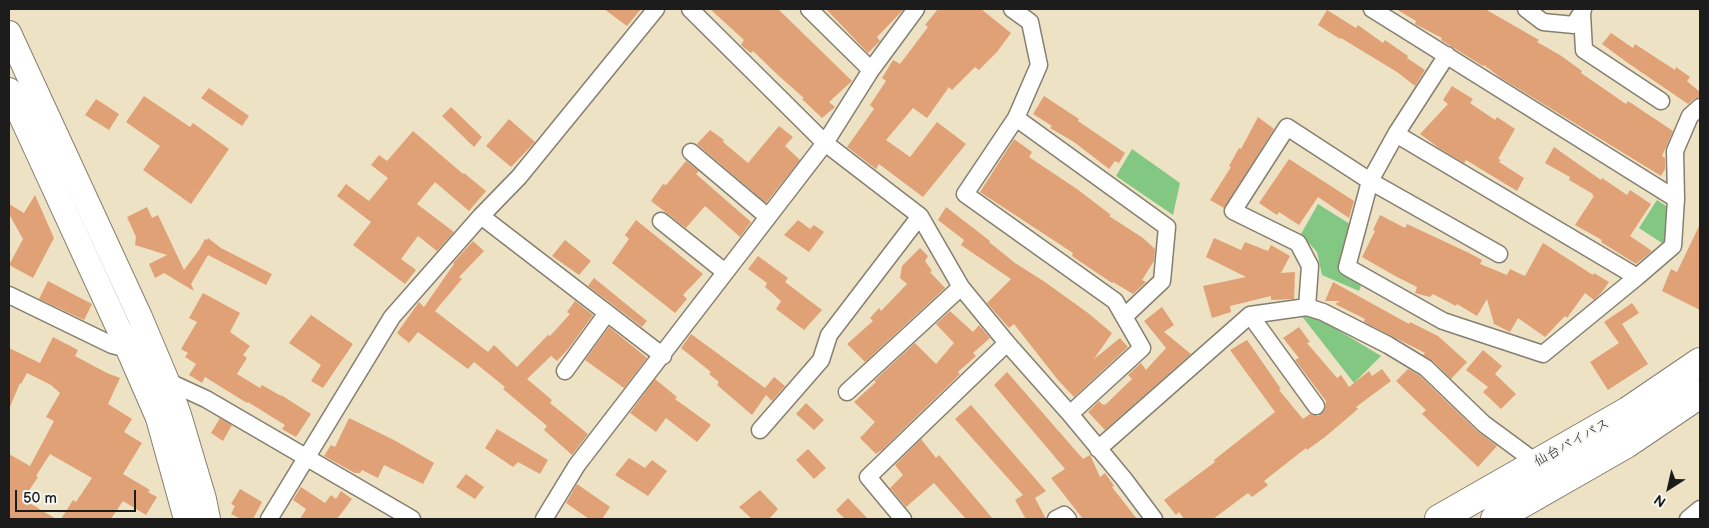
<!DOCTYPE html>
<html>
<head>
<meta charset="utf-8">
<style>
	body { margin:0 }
	#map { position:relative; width:1709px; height:528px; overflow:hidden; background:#eee2c4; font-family:"Balsamiq Sans",sans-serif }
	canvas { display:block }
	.frame { position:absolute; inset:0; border:10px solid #1c1c1c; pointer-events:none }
	.north { position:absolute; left:1644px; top:463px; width:50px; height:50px; -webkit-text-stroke:4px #f6f6f2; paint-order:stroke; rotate:215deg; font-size:14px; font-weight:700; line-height:20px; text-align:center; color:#1c1c1c }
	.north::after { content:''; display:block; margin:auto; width:18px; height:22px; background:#1c1c1c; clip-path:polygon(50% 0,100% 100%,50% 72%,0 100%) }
	.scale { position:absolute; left:15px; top:490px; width:121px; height:22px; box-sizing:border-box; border:2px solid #1c1c1c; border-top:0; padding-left:6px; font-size:15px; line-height:18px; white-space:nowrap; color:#1c1c1c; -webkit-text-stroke:4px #f6f6f2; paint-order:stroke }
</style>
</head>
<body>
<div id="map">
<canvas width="1709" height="528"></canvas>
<div class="frame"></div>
<div class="north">N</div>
<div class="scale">50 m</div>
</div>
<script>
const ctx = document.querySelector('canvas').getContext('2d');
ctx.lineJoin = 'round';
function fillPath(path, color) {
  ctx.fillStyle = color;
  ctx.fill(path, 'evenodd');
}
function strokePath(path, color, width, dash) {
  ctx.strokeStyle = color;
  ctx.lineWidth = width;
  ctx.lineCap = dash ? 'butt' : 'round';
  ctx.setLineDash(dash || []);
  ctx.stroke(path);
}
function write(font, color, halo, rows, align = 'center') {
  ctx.font = font + ' "Balsamiq Sans","Klee One",sans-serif';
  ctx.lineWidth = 4;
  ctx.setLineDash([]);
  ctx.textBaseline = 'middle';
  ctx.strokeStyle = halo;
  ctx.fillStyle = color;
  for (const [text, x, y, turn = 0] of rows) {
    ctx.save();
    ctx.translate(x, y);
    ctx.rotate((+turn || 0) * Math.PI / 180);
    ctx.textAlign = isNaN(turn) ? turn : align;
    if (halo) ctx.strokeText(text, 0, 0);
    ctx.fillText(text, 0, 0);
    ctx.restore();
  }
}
fillPath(new Path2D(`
	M1132,149L1180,183L1173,215L1116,176Z
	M1657,200L1666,206L1669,239L1665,245L1639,228Z
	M1318,204L1353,226L1342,269L1361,286L1359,291L1322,275L1317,252L1301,234Z
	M1301,315L1323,321L1381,356L1354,383Z`), '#82c782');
fillPath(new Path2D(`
	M604,9H641L627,26Z
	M710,9H778L852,81L829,102L835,107L822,118L802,99L804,98L779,76L753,51L751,53L741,45L744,40Z
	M826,9H904L877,37L880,41L868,53Z
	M938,9H981L1011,33L997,52L979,70L975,67L952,90L949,87L927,118L913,108L886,140L910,157L937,122L966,144L923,197L879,164L876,169L847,147L874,109L870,105L886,81L882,78L893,60L900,64L928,27L925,25Z
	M1396,9H1485L1539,40L1537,42L1560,55L1582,71L1581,73L1626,104L1628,101L1673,131L1662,156L1665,158V169L1661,176L1501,78L1484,65L1483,66L1441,40L1442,38L1415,24L1416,21Z
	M1327,10L1356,28L1358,25L1383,43L1385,40L1408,56L1407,58L1425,70L1415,86L1397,72L1341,38L1340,39L1318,25Z
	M1611,33L1633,48L1635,44L1675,70L1676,67L1690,77L1687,81L1700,92V97L1694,99L1688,104L1625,61L1602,44Z
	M1452,86L1473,99L1470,103L1495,120L1497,117L1515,129L1498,159L1501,160L1499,162L1524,178L1517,191L1466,160L1464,163L1439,148L1420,134L1448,104L1443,100Z
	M209,88L249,116L242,126L201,98Z
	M144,96L190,127L193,123L229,149L191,204L143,170L160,146L126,122Z
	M1044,96L1079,119L1078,121L1125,153L1119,163L1115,161L1109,169L1074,142L1050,128L1052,126L1033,114Z
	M96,99L119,114L109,130L85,115Z
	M451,107L482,137L474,147L442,116Z
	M1258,117L1274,129L1224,208L1210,200L1231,167L1229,166L1239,148L1241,149Z
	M509,119L535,142L511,167L486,146Z
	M779,126L793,137L785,146L800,160L766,203L697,144L710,130L724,140L723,142L748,163Z
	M413,131L463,174L464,173L486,191L469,211L435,182L417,204L454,232L437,251L418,236L401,259L416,270L405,284L353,245L371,222L337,196L346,184L369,201L388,178L371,165L379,155L387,161Z
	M1014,139L1032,152L1029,157L1077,189L1111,215L1109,216L1143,238L1155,249L1154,261L1142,280L1146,282L1133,294L1113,282L1112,283L1072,256L1073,253L980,192Z
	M1554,147L1601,180L1602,178L1627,195L1630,190L1651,204L1630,236L1652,251L1636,264L1601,242L1602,240L1575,225L1594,196L1592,195L1593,194L1569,180L1570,177L1545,163Z
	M1289,159L1354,201L1349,218L1318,197L1299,225L1279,212L1277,215L1259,203Z
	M686,161L699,171L696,174L751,222L740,237L705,206L686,228L651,201L663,184L666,185Z
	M35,195L54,238L33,278L9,265L23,239L9,214V204L24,213Z
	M147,207L152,218L158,215L184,270L199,250L205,239L207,240L208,238L221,248L272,274L266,285L208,255L191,284L194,291L164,273L155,278L149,264L167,255L135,245L136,237L127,217Z
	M946,207L972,227L990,241L989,242L1015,263L1045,282L1088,313L1112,333L1094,359L1120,338L1128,347L1074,397L1058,380L1014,324L1009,328L987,303L1011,279L961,245L964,240L938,220Z
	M1380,215L1405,228L1407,224L1469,253L1482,260L1480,264L1507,275L1510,269L1525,276L1543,243L1593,275L1594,273L1609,282L1602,292L1594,300L1585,293L1567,318L1565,316L1545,337L1518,318L1510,332L1494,324L1487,299L1477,316L1457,304L1456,306L1433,294L1430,297L1415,293L1417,287L1397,277L1362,257L1375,231L1373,230Z
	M636,220L703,274L683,295L687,299L675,313L612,263L629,239L625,235Z
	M798,220L810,229L814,225L824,232L809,252L784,235Z
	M1700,224V310L1662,291L1671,269L1677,272Z
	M1214,238L1241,250L1245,242L1268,251L1271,245L1290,256L1281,273L1295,272L1294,299L1271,300V296L1230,306L1231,312L1212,318L1203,286L1246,277L1206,257Z
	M565,240L591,261L579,275L552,256Z
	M473,241L484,251L459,277L462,279L435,311L488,352L494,345L517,367L548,335L550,336L570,314L567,312L575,301L593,315L569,348L557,361L551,356L527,379L552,400L550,403L588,434L572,455L544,430L547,426L503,389L505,387L474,362L468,369L418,332L409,343L397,333L419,302L424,307L454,264L453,263Z
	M920,248L928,256L925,261L932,271L930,272L945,288L865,362L847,344L873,321L870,318L879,308L881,311L907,284L900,278L902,266Z
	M758,256L788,278L785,282L822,310L804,330L776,309L781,301L765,287L767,283L748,269Z
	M594,278L647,321L642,327L588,286Z
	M48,281L92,304L84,320L39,299Z
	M1333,282L1409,324L1410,322L1438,336L1467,362L1451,379L1433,361L1423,355L1425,353L1364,322L1365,319L1335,304L1340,301H1325Z
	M203,293L240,313L230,332L250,346L243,355L247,358L237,374L260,388L262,385L281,396V395L311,414L296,437L282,429L285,425L248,402L247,403L205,377L202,383L189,375L196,364L185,357L188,353L181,349L197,322L189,318Z
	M1632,303L1639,313L1622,324L1648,364L1608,390L1590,362L1619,343L1604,322Z
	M1162,307L1174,325L1164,332L1191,354L1105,430L1088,412L1099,401L1103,405L1104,404L1105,405L1132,379L1128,375L1141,363L1146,370L1166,348L1144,321Z
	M950,311L973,332L979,325L990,338L973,353L976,356L958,372L960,374L883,449L876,454L860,438L875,422L854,402L876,382L874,381L915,343L936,364L954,343L936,324Z
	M311,315L353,344L323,388L311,381L321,365L289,343Z
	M609,327L647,358L624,388L585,360Z
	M1299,327L1310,342L1307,343L1337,378L1341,375L1349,387L1369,371L1372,376L1382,369L1391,381L1356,407L1358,409L1325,437L1307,450L1306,448L1264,481L1268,485L1252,497L1248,493L1213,519H1184L1179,512L1176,515L1164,500L1215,462L1214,460L1275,412L1230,350L1247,340L1281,389L1279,390L1303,419L1310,414L1318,416L1325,410L1326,401L1295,360L1299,358L1283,338Z
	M691,334L765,388L774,377L785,386L772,401L766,395L752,415L717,385L719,382L709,374L711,372L681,348Z
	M53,337L78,350L75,356L107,373L120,378L108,404L132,419L124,432L142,443L123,474L150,490L148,492L157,497L146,515L123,501L111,519H61L73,500L76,502L92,478L50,454L36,476L38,477L26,495L30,498L28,502L56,519H9V454L30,466L54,421L46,417L60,393L51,385L27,373L21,384L20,383L9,409V348L40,363Z
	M1483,350L1502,366L1495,374L1516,394L1501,409L1483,392L1488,387L1466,370Z
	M1408,369L1420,376L1477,431L1497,446L1478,467L1422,414L1426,410L1396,381Z
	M1007,372L1083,459L1090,455L1100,477L1105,473L1114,486L1112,487L1137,519H1083L1051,478L1065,469L994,385Z
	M655,379L677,397L675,399L711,425L697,442L666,418L656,432L630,413Z
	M806,403L824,420L814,430L796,414Z
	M971,405L1046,491L1035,498L1046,519H1026L1015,500L1023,495L955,419Z
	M220,418L232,425L223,441L211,433Z
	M349,418L394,440L434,463L423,484L384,465L378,478L362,470L360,473H355L324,456L331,445L335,447Z
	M497,429L548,460L540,474L518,462L513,467L485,448Z
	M921,439L936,458L939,455L993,519H966L934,483L906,507L890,488L903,475L895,465Z
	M808,449L826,468L814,479L796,460Z
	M629,458L645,468L652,460L667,471L648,496L615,475Z
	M466,474L484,487L475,499L456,487Z
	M577,484L610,507L602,519H589L566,503Z
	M301,487L325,503L331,495L336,499L341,491L352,499L337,519H300L306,509L293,500Z
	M240,489L262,502L253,519H241L231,514L235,506L231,504Z
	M760,490L778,509L769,519H752L739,507Z
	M848,498L868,519H845L836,510Z`), '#e0a176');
const street = new Path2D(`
	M690,9L825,143L920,216L961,287L1007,343L1070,414L1124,479L1154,519
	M809,9L871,70
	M1012,9L1030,22L1039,65L1016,118L965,194L1115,301L1142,348L1070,414
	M1372,9L1676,199L1673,246L1637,277L1396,134
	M1526,9L1543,22L1574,25L1583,10
	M1582,14L1584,50L1661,101
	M1447,55L1396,134L1370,181L1347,267L1443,321L1543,354L1637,277
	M1016,118L1167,227L1162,281L1125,316
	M691,152L768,217
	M1676,199L1675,151L1690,116L1700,107
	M481,216L663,356
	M661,221L725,272
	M9,295L112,345L128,349
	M1307,307L1310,266L1298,243L1233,211L1287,127L1370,181L1499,254
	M1250,315L1316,406
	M565,371L607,313
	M167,381L206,399L412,519
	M847,392L961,287
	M760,430L821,360L829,335L920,216
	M1098,449L1250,315L1307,307L1323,312L1388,345L1426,368L1484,424L1537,463
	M269,519L392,317L481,216L519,177L656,9
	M544,519L577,465L825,143L871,70L916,9
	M903,519L868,477L1007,343
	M1056,519L1064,515L1068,519
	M1688,519L1700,509`);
const secondary = new Path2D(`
	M9,33L140,317L167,381L179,415L204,499L208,519
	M9,90L128,349L158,418L186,519`);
const highway = new Path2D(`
	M1439,519L1628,411L1700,362
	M1495,519L1626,444L1700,394`);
strokePath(street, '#857f70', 19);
strokePath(secondary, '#857f70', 26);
strokePath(highway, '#857f70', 30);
strokePath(street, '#fff', 16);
strokePath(secondary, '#fff', 24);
strokePath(highway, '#fff', 28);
write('14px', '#1c1c1c', '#f6f6f2', [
	["仙台バイパス",1572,443,-29]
]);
</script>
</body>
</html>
